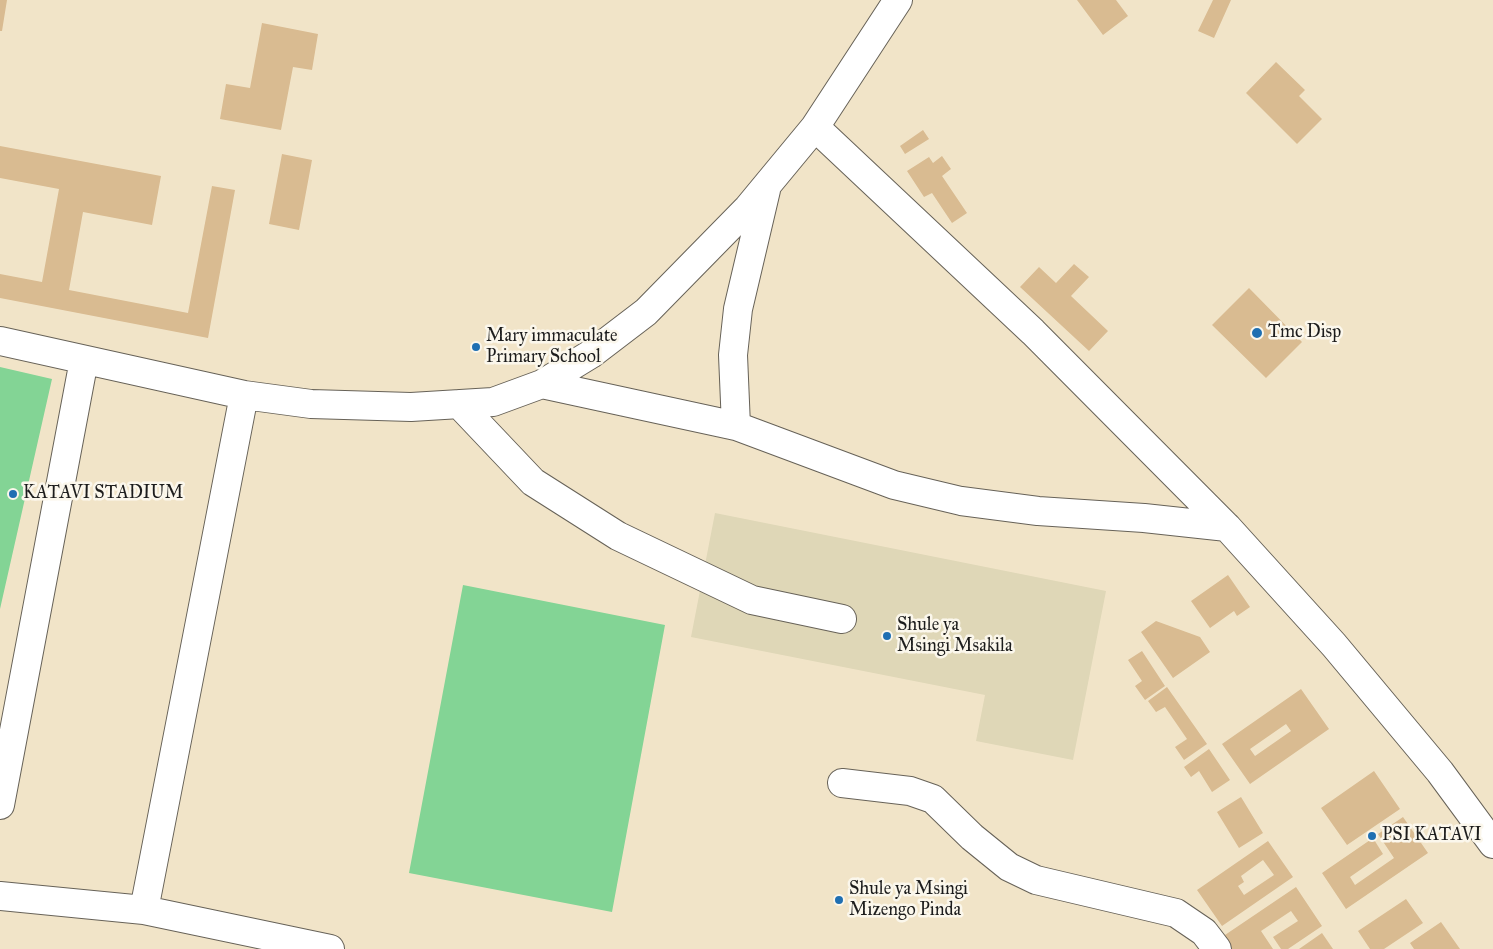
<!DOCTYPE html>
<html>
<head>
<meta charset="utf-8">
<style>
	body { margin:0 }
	canvas { display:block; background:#f1e4c8 }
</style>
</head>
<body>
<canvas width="1493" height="949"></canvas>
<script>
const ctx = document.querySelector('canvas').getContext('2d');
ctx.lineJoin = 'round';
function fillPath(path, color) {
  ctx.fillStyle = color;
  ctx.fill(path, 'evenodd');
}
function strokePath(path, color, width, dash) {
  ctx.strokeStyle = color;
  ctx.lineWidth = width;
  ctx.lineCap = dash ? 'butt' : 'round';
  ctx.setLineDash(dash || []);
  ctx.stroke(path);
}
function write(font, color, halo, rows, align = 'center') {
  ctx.font = font + ' "IM FELL Great Primer",serif';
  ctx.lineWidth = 5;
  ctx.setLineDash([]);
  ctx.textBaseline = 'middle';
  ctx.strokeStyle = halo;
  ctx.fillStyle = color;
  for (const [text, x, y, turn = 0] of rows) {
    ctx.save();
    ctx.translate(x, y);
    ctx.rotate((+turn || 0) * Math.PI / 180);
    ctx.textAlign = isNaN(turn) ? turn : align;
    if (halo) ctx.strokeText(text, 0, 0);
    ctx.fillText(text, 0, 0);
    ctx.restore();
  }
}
fillPath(new Path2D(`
	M715,513L1106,591L1073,760L976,741L985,695L691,637Z`), '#dfd7b7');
fillPath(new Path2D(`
	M0,367L52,379L0,609Z
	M463,585L665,625L612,912L409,873Z`), '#83d495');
fillPath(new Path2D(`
	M0,0H7L2,31H0Z
	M1077,0H1116L1128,16L1103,35Z
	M1213,0H1231L1214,38L1198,31Z
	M262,23L318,34L312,70L293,67L281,130L220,119L226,84L250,88Z
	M1276,62L1305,90L1299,96L1322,119L1297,144L1246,93Z
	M923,130L929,139L905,154L900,146Z
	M0,146L161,176L152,225L83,212L69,290L188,313L212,186L235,190L208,338L0,298V274L42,282L59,189L0,178Z
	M282,154L312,160L299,230L269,224Z
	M942,156L951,169L942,176L967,213L952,223L932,193L924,197L907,171L929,157L933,163Z
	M1074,264L1089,277L1071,296L1108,331L1089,351L1020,287L1039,267L1056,283Z
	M1249,288L1302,342L1266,378L1212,325Z
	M1228,575L1250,607L1237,616L1234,611L1210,628L1191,601Z
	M1156,621L1200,637L1210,652L1173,678L1141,632Z
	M1142,651L1165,686L1145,700L1135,686L1142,681L1128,660Z
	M1167,687L1207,744L1184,760L1175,747L1187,739L1165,707L1156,712L1148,701Z
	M1301,689L1329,729L1250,784L1222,744ZM1286,724L1291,731L1255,756L1250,749Z
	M1209,749L1230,780L1212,792L1199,771L1191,777L1184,767Z
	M1374,771L1400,809L1347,845L1321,808Z
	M1241,797L1263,833L1239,848L1217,812Z
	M1403,817L1428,853L1346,909L1322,873L1373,838L1383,854L1350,877L1355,885L1394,858L1378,834Z
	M1268,841L1293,877L1222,926L1197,890ZM1263,860L1274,875L1244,895L1238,886L1244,882L1241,876Z
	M1296,887L1322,926L1288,949H1281L1273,937L1298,921L1291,911L1261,931L1273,949H1230L1222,937Z
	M1406,899L1423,923L1384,949H1370L1358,931Z
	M1441,922L1460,949H1414L1410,943Z
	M1322,933L1333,949H1299Z`), '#d9bb91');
const minor = new Path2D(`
	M815,127L1033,332L1227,527L1334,645L1440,772L1493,844
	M0,341L244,395L311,404L411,407L493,402L542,384L591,354L646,312L748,208L815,127L898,0
	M542,384L736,426L894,485L961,501L1038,511L1144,518L1227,527
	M459,404L533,482L618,536L752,600L842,619
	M736,426L733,355L738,309L766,190
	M842,783L910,791L933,799L972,837L1009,867L1036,880L1176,913L1204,932L1217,949
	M0,805L84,360
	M0,896L144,910L330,949
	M144,910L244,395`);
strokePath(minor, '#676258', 30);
strokePath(minor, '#fff', 28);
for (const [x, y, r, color] of [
	[1257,333,6,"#1f6fb2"],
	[476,347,5,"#1f6fb2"],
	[13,494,5,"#1f6fb2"],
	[887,636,5,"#1f6fb2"],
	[1372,836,5,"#1f6fb2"],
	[839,900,5,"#1f6fb2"]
]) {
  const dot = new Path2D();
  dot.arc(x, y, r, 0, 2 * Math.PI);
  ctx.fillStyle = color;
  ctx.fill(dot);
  strokePath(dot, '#fbf7ec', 2);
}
write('18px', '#1c1c1c', '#fbf7ec', [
	["Tmc Disp",1268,333],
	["Mary immaculate",486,337],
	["Primary School",486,358],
	["KATAVI STADIUM",23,494],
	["Shule ya",897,626],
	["Msingi Msakila",897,647],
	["PSI KATAVI",1382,836],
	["Shule ya Msingi",849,890],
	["Mizengo Pinda",849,911]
], 'left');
</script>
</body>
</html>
